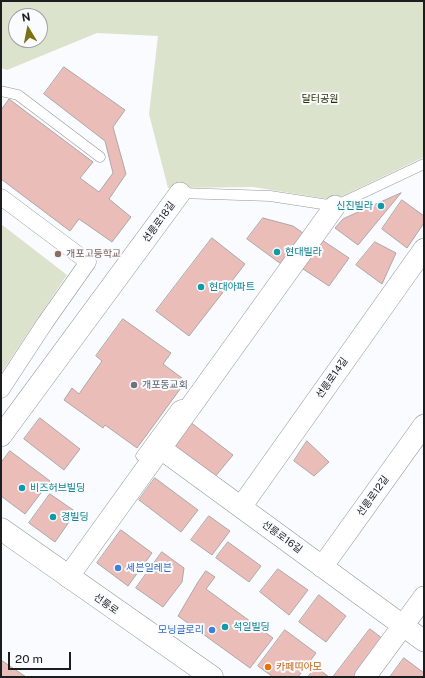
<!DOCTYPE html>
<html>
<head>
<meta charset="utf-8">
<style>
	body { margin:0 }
	#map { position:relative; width:425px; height:678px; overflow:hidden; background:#f9fbfe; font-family:"Public Sans",sans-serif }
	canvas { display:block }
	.frame { position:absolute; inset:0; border:2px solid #1c1d1f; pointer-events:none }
	.north { position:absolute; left:8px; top:8px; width:40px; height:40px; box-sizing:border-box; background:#f9fbfe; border:1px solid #a1a2a5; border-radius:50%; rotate:350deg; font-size:11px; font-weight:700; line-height:16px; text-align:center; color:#1c1d1f }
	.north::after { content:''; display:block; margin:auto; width:14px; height:18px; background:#7c7213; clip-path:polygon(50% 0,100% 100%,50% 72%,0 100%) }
	.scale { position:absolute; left:8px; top:652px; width:63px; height:18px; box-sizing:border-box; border:2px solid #1c1d1f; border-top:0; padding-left:5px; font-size:12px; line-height:14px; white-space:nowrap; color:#1c1d1f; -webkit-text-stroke:3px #f9fbfe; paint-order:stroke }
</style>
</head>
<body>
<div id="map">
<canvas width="425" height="678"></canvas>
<div class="frame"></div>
<div class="north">N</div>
<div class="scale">20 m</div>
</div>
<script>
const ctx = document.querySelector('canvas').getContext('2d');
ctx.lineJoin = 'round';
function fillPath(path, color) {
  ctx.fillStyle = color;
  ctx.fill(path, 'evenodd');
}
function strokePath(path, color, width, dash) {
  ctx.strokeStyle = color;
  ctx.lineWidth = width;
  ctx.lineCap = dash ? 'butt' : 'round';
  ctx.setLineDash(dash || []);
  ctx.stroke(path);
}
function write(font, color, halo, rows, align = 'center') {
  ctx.font = font + ' "Public Sans","Noto Sans KR",sans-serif';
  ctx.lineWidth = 4;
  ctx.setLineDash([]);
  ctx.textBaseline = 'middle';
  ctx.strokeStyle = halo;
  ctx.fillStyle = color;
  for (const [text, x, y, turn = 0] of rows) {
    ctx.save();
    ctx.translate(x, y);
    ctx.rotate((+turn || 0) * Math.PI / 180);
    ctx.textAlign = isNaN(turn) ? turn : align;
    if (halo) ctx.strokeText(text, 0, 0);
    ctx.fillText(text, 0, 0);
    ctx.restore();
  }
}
fillPath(new Path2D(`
	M1,1H424V157L334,200L253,187L168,188L149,114L158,36L97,33L7,70L1,68ZM16,16H40V40H16Z
	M1,224L67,275L1,373Z`), '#dce3cc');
const building = new Path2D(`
	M64,67L125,110L113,127L126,174L109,199L131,217L112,242L79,219L70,231L1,179V110L9,99L93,162L80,178L99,192L113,173L105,141L44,94Z
	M401,193L358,245L335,228L343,219Z
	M402,200L424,216V223L407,248L382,229Z
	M263,218L293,226L303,233L281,264L247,239Z
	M212,238L245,264L189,336L156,311Z
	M319,238L349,258L329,286L300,267Z
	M375,242L396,253L382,284L356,265Z
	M123,319L171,353L163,364L186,381L137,448L105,425L103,428L64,400L72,388L79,394L102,361L96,356Z
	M40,418L80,449L64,470L24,439Z
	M185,418L233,455L214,478L169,443Z
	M307,441L329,462L314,476L294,461Z
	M10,451L50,481L25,514L1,496V463Z
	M155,478L198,510L181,532L139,500Z
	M50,494L76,512L55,542L29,523Z
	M209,516L230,531L212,555L191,540Z
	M121,530L152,553L128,586L97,563Z
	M228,542L261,566L249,582L216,558Z
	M162,552L184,568L182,582L163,607L136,588Z
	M278,569L308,590L289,615L260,592Z
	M206,571L215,577L206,589L273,638L250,668L178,616L198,582Z
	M319,595L346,616L326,642L299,622Z
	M370,629L387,642L360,677H333Z
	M285,630L316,653L298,677H273L258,666Z
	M404,658L424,673V677H390Z
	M1,660L26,677H1Z
	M316,667L329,677H308Z`);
fillPath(building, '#eabdb9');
strokePath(building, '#ada7a6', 1);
const service = new Path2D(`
	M1,91L18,95L100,157
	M180,193L270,196L335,206L424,164
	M141,456L177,407L181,405L188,406`);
const pedestrian = new Path2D(`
	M1,197L88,262L45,323L1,390`);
const minor = new Path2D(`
	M1,436L180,193
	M160,448L424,641
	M241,507L424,249
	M322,567L424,425
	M68,577L335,206
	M365,677L424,597`);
const tertiary = new Path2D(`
	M1,529L212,677`);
strokePath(service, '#93969b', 11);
strokePath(pedestrian, '#93969b', 17);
strokePath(minor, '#93969b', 22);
strokePath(tertiary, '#93969b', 23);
strokePath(service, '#fff', 10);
strokePath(pedestrian, '#fff', 16);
strokePath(minor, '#fff', 21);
strokePath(tertiary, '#fff', 22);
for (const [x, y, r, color] of [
	[381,206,4,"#0f9aa8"],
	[277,252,4,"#0f9aa8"],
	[58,254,4,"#8d6e63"],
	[201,287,4,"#0f9aa8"],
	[134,385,4,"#6b7280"],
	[22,488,4,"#0f9aa8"],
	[53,517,4,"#0f9aa8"],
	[118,568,4,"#3f7fe0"],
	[225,627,4,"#0f9aa8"],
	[212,630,4,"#3f7fe0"],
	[268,667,4,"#e8710a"]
]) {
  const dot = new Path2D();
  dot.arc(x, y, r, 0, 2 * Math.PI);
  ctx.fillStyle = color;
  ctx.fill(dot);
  strokePath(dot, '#f9fbfe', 1.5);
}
write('10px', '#283105', '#f9fbfe', [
	["달터공원",320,99]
]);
write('10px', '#0d838f', '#f9fbfe', [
	["신진빌라",373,206,"right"],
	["현대빌라",285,252],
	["현대아파트",209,287],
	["비즈허브빌딩",30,488],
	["경빌딩",61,517],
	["석일빌딩",233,627]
], 'left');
write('10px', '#1c1d1f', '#f9fbfe', [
	["선릉로18길",159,222,-54],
	["선릉로14길",332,378,-55],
	["선릉로12길",373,496,-54],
	["선릉로16길",282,537,36],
	["선릉로",106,604,35]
]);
write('10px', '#785e54', '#f9fbfe', [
	["개포고등학교",66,254]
], 'left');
write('10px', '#5b616d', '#f9fbfe', [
	["개포동교회",142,385]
], 'left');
write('10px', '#366cbe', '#f9fbfe', [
	["세븐일레븐",126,568],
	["모닝글로리",204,630,"right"]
], 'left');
write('10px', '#c56008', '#f9fbfe', [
	["카페띠아모",276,667]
], 'left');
</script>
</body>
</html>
